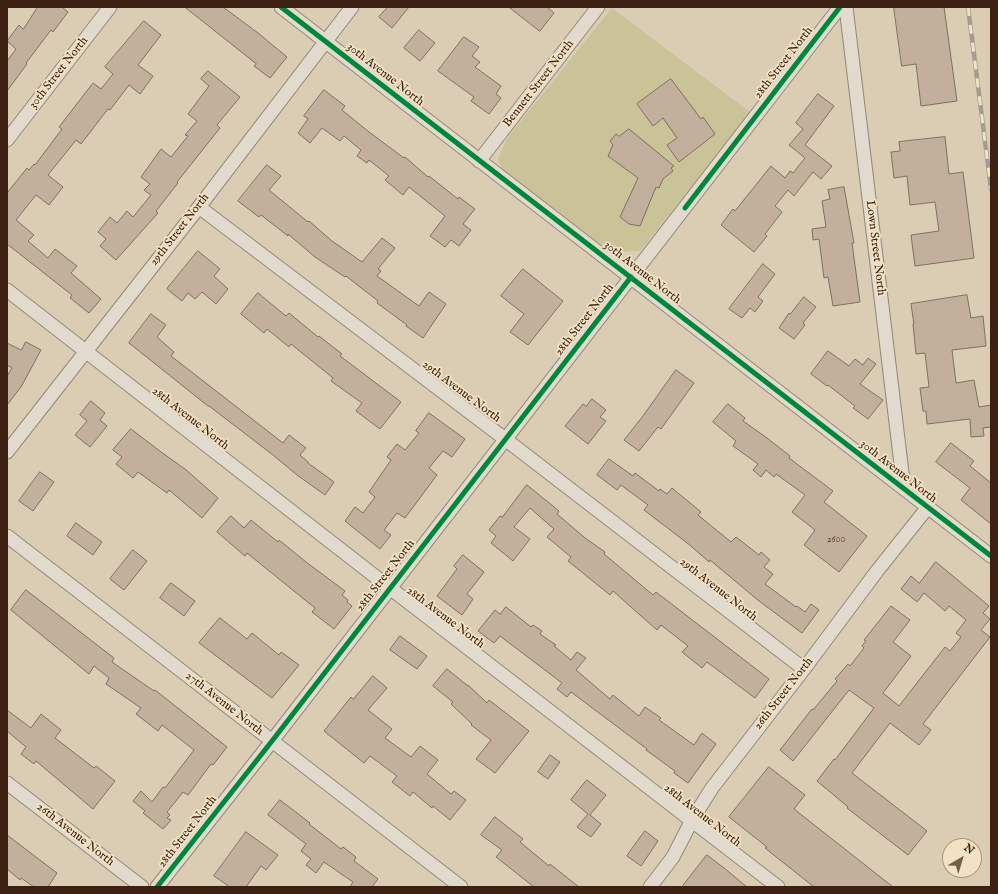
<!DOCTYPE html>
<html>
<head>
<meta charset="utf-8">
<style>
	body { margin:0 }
	#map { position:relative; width:998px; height:894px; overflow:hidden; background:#dbcdb3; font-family:"IM FELL English",serif }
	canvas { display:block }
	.frame { position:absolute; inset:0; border:8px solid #3c2012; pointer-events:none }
	.north { position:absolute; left:942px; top:838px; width:40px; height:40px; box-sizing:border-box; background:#f2e2c3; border:1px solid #a9947c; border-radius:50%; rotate:38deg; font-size:11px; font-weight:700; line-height:16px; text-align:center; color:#3c2012 }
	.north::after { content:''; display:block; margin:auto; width:14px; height:18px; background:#745d4a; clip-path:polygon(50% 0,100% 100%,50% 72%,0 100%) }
</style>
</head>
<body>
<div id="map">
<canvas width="998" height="894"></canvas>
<div class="frame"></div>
<div class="north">N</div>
</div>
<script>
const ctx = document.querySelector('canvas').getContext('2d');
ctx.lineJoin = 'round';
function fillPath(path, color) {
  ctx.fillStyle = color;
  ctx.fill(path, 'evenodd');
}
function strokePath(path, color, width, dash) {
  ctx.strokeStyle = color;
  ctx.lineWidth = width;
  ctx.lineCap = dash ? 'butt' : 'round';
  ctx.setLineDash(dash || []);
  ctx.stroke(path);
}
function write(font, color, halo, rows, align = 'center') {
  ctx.font = font + ' "IM FELL English",serif';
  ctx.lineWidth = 3.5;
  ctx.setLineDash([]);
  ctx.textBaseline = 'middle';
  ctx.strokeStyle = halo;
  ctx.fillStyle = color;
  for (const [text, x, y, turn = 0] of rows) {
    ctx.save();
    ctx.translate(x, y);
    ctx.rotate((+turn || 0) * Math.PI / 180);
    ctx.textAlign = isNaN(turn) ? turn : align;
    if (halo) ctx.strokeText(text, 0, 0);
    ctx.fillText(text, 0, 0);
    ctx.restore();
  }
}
fillPath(new Path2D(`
	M612,8L751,113L640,251L613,252L596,241L503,170L498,159L508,137Z`), '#cac398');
const building = new Path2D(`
	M38,7H62L68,12L53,32L51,30L26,63L27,64L7,91V61L16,49L7,41L19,25L23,29Z
	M185,7H223L258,33L287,57L270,78L254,66L256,64Z
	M388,7H409L392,28L379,17Z
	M509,7H547L554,13L540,31Z
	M894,7H944L957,101L921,106L916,64L902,66Z
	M144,21L161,35L138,65L153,76L140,94L129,85L110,110L108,109L81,144L76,140L48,175L63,187L49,205L36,195L16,220L34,235L28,241L48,258L55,249L77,266L71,273L101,299L89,313L70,298L72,295L7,244V193L27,168L29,170L34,164L35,165L62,129L59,127L93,83L101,89L113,74L105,67Z
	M419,30L435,43L420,61L404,48Z
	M464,37L479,47L472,56L480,62L475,67L501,86L496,94L501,98L489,114L471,101L474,97L438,71Z
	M208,71L240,97L217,125L220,128L177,182L178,183L156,211L158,213L116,260L100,246L106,239L98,232L110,217L117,223L127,211L133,217L151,195L144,190L150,184L141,177L161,149L171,157L188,136L185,135L197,121L188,114L209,86L201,79Z
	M671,79L701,119L703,117L715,134L679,162L667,145L677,138L663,118L653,126L637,104Z
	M324,90L345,106L342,110L369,132L404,158L405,157L428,177L429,176L458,199L459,197L475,209L463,224L471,230L459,246L451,240L445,247L430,236L445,216L409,187L403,195L385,180L389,176L369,160L367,163L357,156L361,150L344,136L340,141L322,128L310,143L298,133L308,119L304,116Z
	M818,94L834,106L805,145L832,166L821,179L813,172L794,196L788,190L775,206L782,212L765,234L767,236L754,252L721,225L733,209L735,211L771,166L785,178L790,171L793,173L805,158L789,145L803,129L796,123Z
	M629,129L674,166L671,168L673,171L663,179L659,188L656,187L640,226L629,224L620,217L638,178L608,156L613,145L610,141L616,134L619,136Z
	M945,137L949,174L963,172L974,258L915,266L911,235L939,231L935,202L910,205L907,176L894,178L891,152L900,151L899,142Z
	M267,165L281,176L269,190L308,222L309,221L332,241L362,262L382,238L395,248L378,269L381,271L377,276L419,306L429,292L446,304L423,338L406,326L407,325L377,303L378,301L346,276L345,277L315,257L288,234V236L261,215L259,217L238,201Z
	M844,187L854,243H852L860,302L833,306L828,277L824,278L819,239L813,240L812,229L826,227L822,201L830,199L828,190Z
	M198,251L220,269L214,276L228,289L216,304L202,292L195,299L188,293L182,301L167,289Z
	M763,264L775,274L758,297L763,301L755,312L750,308L742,318L729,309Z
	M523,269L563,301L528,345L510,332L524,314L501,296Z
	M258,293L286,316L289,313L318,337L319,336L342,354L340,356L401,402L380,429L356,411L362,403L331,381L333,378L291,344L289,347L267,329L264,333L241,314Z
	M967,295L971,318L983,316L986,346L952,350L956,383L974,380L979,407L991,405V427L983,428L984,436L971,437L970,419L927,424L926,411H923L920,388L929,387L925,353L916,354L913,324H914L911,304Z
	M804,297L816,307L803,323L805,325L794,339L779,328L789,313L790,314Z
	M151,314L166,325L157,337L174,352L171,356L283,443L289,435L306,448L300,455L308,462V463L334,482L325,495L297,475L273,455L209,406H208L129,343Z
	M26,342L41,350L21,387L7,405V376L12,368L7,365V343L21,350Z
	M828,351L849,366L855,359L863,365L868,358L876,364L860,384L883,400L868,419L853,408L855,406L828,385L827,386L811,374Z
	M676,370L694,383L661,429L658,427L639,451L624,440L643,416Z
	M592,399L606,410L600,417L606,421L588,444L565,426L583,404L586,406Z
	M91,401L105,413L100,420L107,426L90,447L75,435L87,421L80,415Z
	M728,404L745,418L743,421L767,438L790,456L789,458L833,491L824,502L867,536L839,572L804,545L815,530L792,512L805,495L776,474L774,477L766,470L761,477L753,470L758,464L733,446L736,441L713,422Z
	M429,413L465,439L452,457L443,451L429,468L437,475L405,518L397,513L384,530L391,535L380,549L345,521L355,507L363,513L375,497L369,492L391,460L387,457L397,444L405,450L419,433L416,431Z
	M131,429L161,452L185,469L218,498L202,518L169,490L167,493L138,472L133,478L116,464L122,457L113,450Z
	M951,443L974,461L970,466L991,483V524L961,500L970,488L936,462Z
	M609,459L633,476L635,473L659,491L660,489L667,494L672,488L701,512L698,515L731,542L736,537L759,555L761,552L770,560L764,567L773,574L765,584L796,607L797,606L805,612L811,604L819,610L802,633L759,601L710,560L709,562L691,546L644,510L648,505L621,485L617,490L597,475Z
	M40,472L54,482L33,511L19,501Z
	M527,485L559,511L557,514L585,538L605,552L604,554L653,595L656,592L769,679L755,698L707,662L702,668L682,652L688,646L661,625L657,630L613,591L610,595L568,561L571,557L547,537L554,529L530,508L514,527L530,539L513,561L491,543L496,536L489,530L500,516L502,517Z
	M231,516L244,528L251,520L278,542L279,540L306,562L345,591L342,595L348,600L347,602L352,606L334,629L312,612L315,608L247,553L245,556L217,532Z
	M76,523L102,542L93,555L67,536Z
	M133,550L147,561L124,590L110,579Z
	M463,555L484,572L467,594L473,599L462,615L437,596L457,569L454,566Z
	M936,562L989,606L983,613L990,619L981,630L990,637L923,724L931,730L919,745L890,723L852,773L927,831L908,855L847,808L848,807L817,781L834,759L835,760L874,708L849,690L793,761L780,750L812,709L813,710L837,681L835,679L848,664L850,666L864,648L862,646L866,641L864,640L891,606L910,620L893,642L911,656L883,693L899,706L945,647L950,651L961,637L956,633L966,620L949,606L945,611L924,593L917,602L901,589L911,576L919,583Z
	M171,583L195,601L184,616L160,598Z
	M26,590L114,658L112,662L154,691L155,690L227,747L213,765L211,764L188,795L183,792L167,812L170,815L167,818L171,820L163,829L143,813L145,811L133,801L141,791L152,802L163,787L165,788L194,750L162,725L158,731L136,714L141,708L106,684L109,678L94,666L89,674L11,610Z
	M506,607L531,627L533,625L542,631L540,634L556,645L554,646L571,660L577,652L586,658L576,670L610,699L613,695L639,716L645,707L661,718L659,720L694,745L702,733L716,744L688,783L674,773L675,771L646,750L647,749L571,692L567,697L557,689L562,683L500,636L494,643L478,631L495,610L500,614Z
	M220,618L247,639L252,633L279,655L281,652L299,665L272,698L199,643Z
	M400,636L427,656L417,669L390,650Z
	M447,669L468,686V685L487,703L489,700L529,731L495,773L476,759L491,740L471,725L472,724L451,704L453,702L433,686Z
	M373,676L387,688L368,710L392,729L385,738L411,757L420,746L438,760L427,774L451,794L454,791L466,800L450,820L433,806L432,808L413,792L410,796L392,782L397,776L370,756L364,763L324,731L351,697L353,699Z
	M7,710L31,728L41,714L61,730L55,738L94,768L96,766L115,781L93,809L36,761L34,764L21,754L26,747L7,731Z
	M550,755L560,762L548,779L538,772Z
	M769,767L805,795L794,809L893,887H814L765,848L767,847L729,817Z
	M587,780L606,795L590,815L601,824L591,837L577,827L588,814L571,800Z
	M280,800L310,823L309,824L341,849L343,847L356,857L354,861L378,879L372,887H350L353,882L324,862L316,873L306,865L311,859L301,851L306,844L268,815Z
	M495,817L523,839L520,842L549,866L550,864L579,887H534L496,857L502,850L481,835Z
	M645,831L658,841L641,866L627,856Z
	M246,832L278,855L266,870L261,866L246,887H230L214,876Z
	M7,835L57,873L48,887H34L21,878L20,880L7,869Z
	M707,855L724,868L747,887H682Z`);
fillPath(building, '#c2af9c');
strokePath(building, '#7c7162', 1);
const minor = new Path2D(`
	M281,7L991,556
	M846,7L904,489
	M7,140L110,7
	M479,161L598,7
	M199,207L505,439L804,669
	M7,290L390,588L778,887
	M7,452L199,207L352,7
	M7,536L461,887
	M7,783L142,887
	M157,887L272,741L840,7
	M650,887L673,857L692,820L712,788L804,669L877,571L928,507`);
strokePath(minor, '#938777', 15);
strokePath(minor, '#e2dbcd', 13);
const rail = new Path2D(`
	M968,7L991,189`);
strokePath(rail, '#a49c91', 4.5);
strokePath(rail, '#f2e2c3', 3, [9]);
strokePath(new Path2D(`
	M281,7L991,556
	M685,208L840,7
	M157,887L272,741L631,277`), '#00873e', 5);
write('10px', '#5e4434', null, [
	["2600",836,540]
]);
write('12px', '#3c2012', '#f2e2c3', [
	["28th Street North",784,63,-52],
	["30th Street North",59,73,-52],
	["30th Avenue North",385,75,38],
	["Bennett Street North",539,84,-52],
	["29th Street North",180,230,-52],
	["Lown Street North",875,248,83],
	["30th Avenue North",642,273,38],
	["28th Street North",585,320,-52],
	["29th Avenue North",461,392,37],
	["28th Avenue North",190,419,38],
	["30th Avenue North",898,472,38],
	["28th Street North",386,576,-52],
	["29th Avenue North",718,590,38],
	["28th Avenue North",445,618,37],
	["26th Street North",784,694,-52],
	["27th Avenue North",224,704,38],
	["28th Avenue North",702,816,38],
	["28th Street North",188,832,-52],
	["26th Avenue North",75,835,38]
]);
</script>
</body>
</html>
